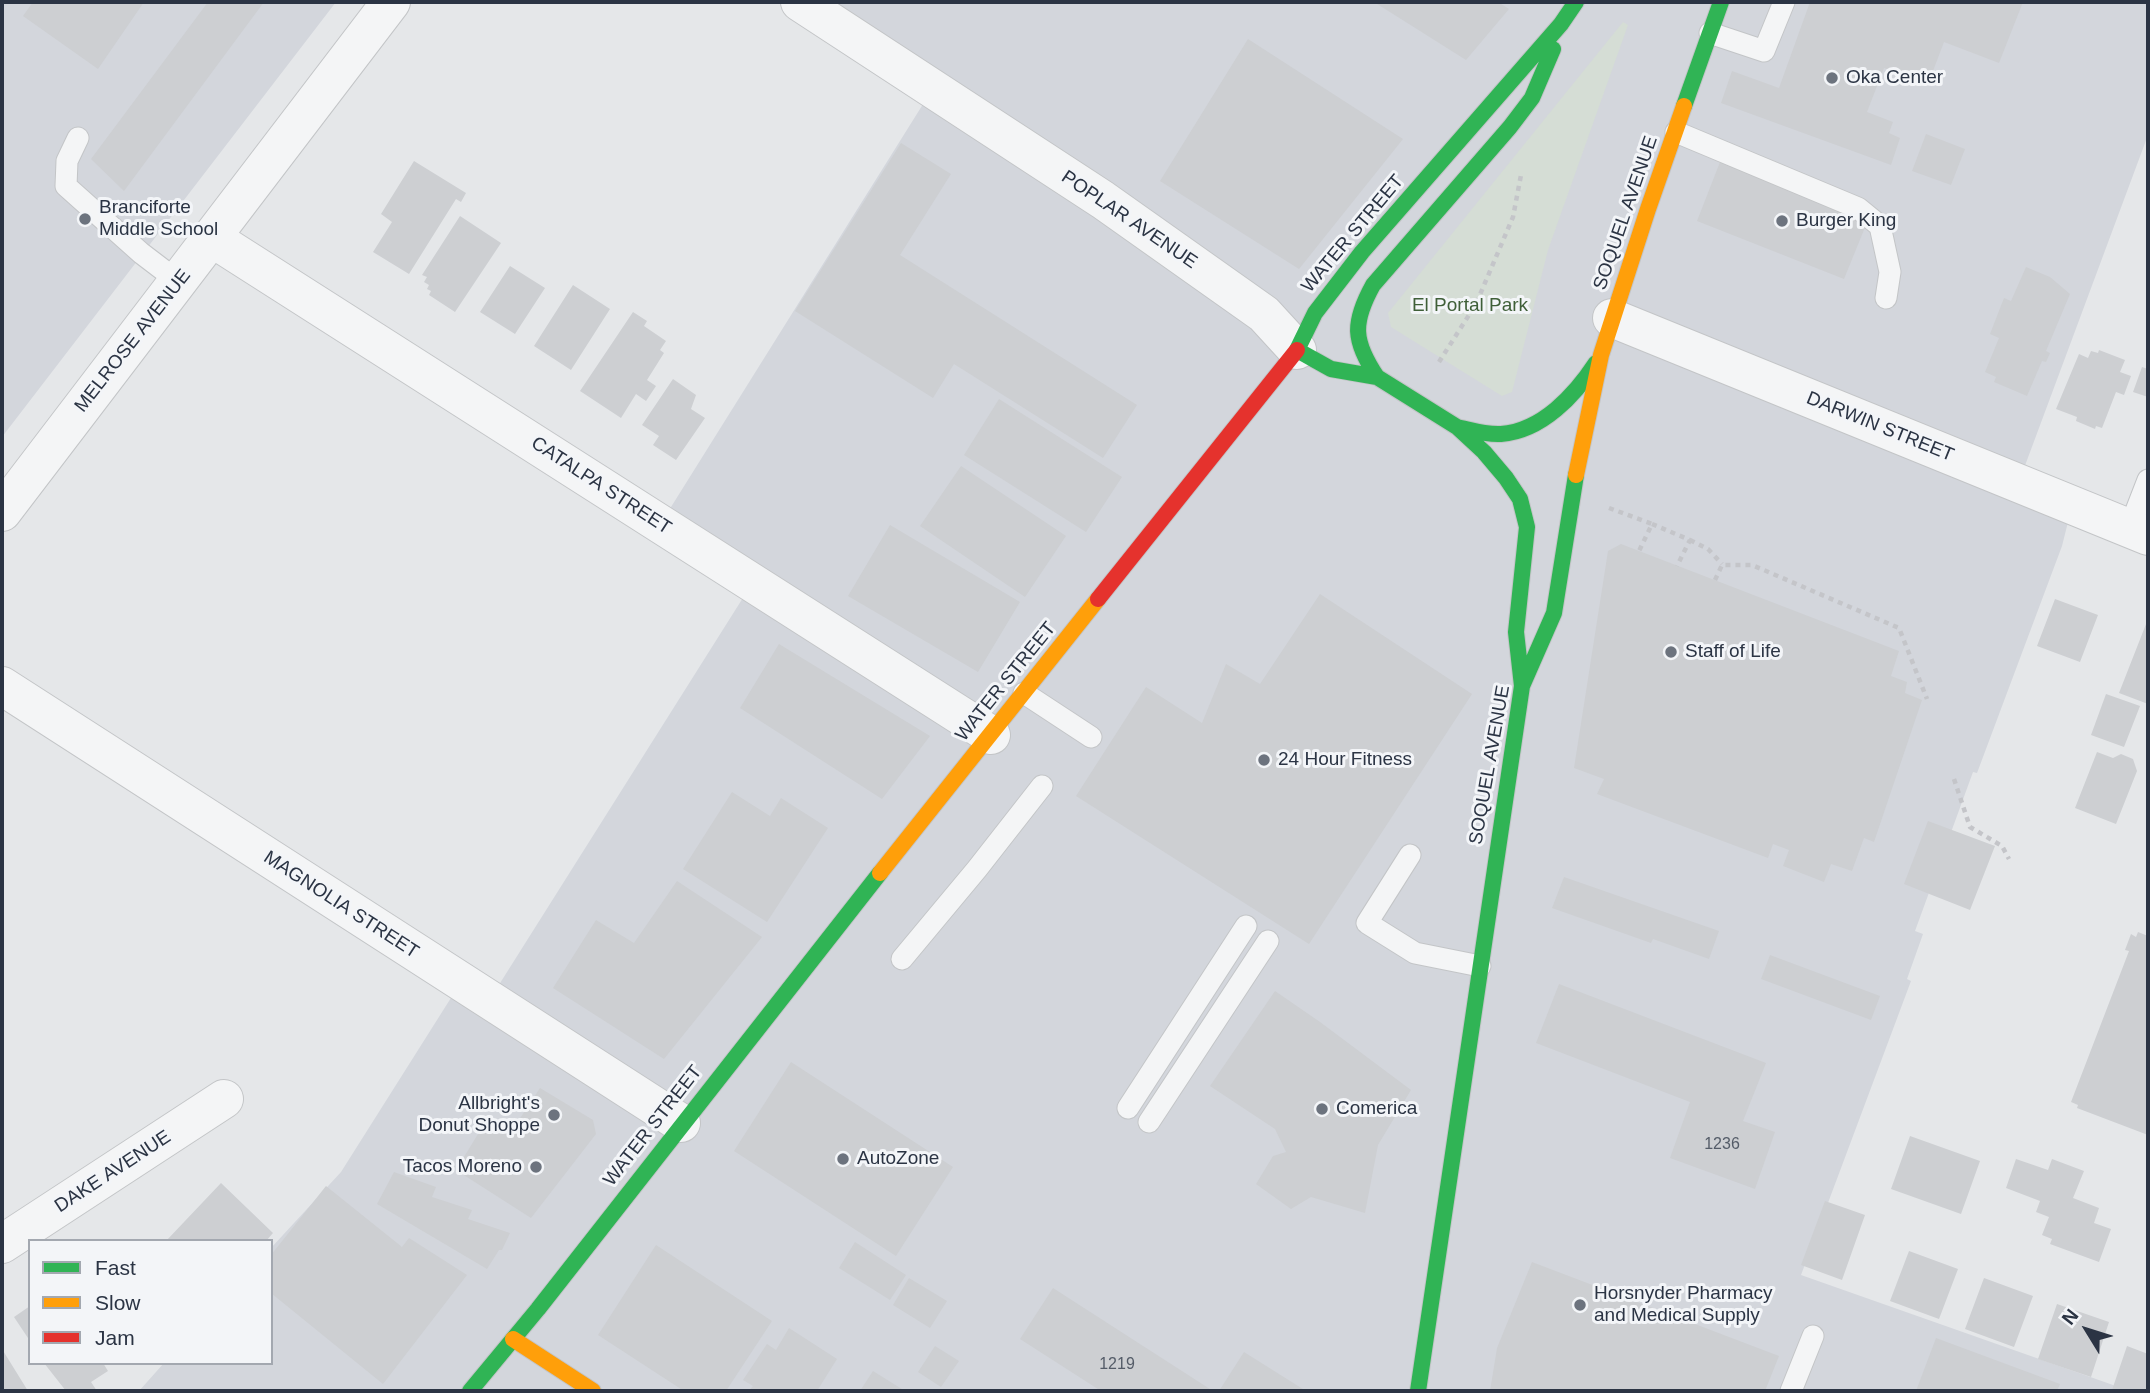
<!DOCTYPE html>
<html>
<head>
<meta charset="utf-8">
<style>
	body { margin:0 }
	#map { position:relative; width:2150px; height:1393px; overflow:hidden; background:#e5e7e9; font-family:Helvetica,sans-serif }
	canvas { display:block }
	.frame { position:absolute; inset:0; border:4px solid #2b3444; pointer-events:none }
	.legend { position:absolute; left:28px; top:1239px; width:245px; height:126px; box-sizing:border-box; background:#f3f5f8; border:2px solid #a3a8b0; margin:0; padding:9px 12px; list-style:none; font-size:21px; color:#2b3444 }
	.legend li { display:flex; align-items:center; gap:14px; height:35px }
	.legend b { width:35px; border:2px solid #a3a8b0 }
	.north { position:absolute; left:2052px; top:1295px; width:70px; height:70px; -webkit-text-stroke:5px #f3f5f8; paint-order:stroke; rotate:308deg; font-size:19px; font-weight:700; line-height:28px; text-align:center; color:#2b3444 }
	.north::after { content:''; display:block; margin:auto; width:24px; height:32px; background:#2b3444; clip-path:polygon(50% 0,100% 100%,50% 72%,0 100%) }
</style>
</head>
<body>
<div id="map">
<canvas width="2150" height="1393"></canvas>
<div class="frame"></div>
<ul class="legend">
<li><b style="height:9px;background:#30b455"></b>Fast</li>
<li><b style="height:9px;background:#ff9f0a"></b>Slow</li>
<li><b style="height:9px;background:#e5322d"></b>Jam</li>
</ul>
<div class="north">N</div>
</div>
<script>
const ctx = document.querySelector('canvas').getContext('2d');
ctx.lineJoin = 'round';
function fillPath(path, color) {
  ctx.fillStyle = color;
  ctx.fill(path, 'evenodd');
}
function strokePath(path, color, width, dash) {
  ctx.strokeStyle = color;
  ctx.lineWidth = width;
  ctx.lineCap = dash ? 'butt' : 'round';
  ctx.setLineDash(dash || []);
  ctx.stroke(path);
}
function write(font, color, halo, rows, align = 'center') {
  ctx.font = font + ' Helvetica,sans-serif';
  ctx.lineWidth = 6;
  ctx.setLineDash([]);
  ctx.textBaseline = 'middle';
  ctx.strokeStyle = halo;
  ctx.fillStyle = color;
  for (const [text, x, y, turn = 0] of rows) {
    ctx.save();
    ctx.translate(x, y);
    ctx.rotate((+turn || 0) * Math.PI / 180);
    ctx.textAlign = isNaN(turn) ? turn : align;
    if (halo) ctx.strokeText(text, 0, 0);
    ctx.fillText(text, 0, 0);
    ctx.restore();
  }
}
fillPath(new Path2D(`
	M2,2H336L2,437Z
	M821,2H2148V135L2020,479L2073,502L2062,546L1977,773L1973,772L1915,931L1923,934L1907,979L1911,981L1801,1275L2130,1391H139L164,1363H271V1248L341,1172L461,982L490,999L758,574L666,515L935,85Z`), '#d3d6dc');
fillPath(new Path2D(`
	M1623,22L1628,25L1548,250L1512,392L1502,396L1391,327L1388,313Z`), '#d5ddd5');
fillPath(new Path2D(`
	M33,2H144L98,69L23,16Z
	M208,2H264L124,191L91,159Z
	M1374,2H1498L1509,9L1466,60Z
	M1810,2H2023L1999,63L1944,42L1928,84L1884,68L1867,112L1893,122L1889,133L1900,138L1891,165L1721,103L1732,71L1779,88Z
	M1248,39L1403,139L1299,269L1160,181Z
	M1926,134L1965,149L1951,185L1912,171Z
	M901,143L951,174L900,255L1137,405L1103,458L954,364L933,398L795,311Z
	M414,161L466,193L461,202L456,199L409,274L373,252L392,222L381,214Z
	M1720,162L1868,220L1844,279L1697,221Z
	M460,216L501,243L455,312L429,295L431,291L427,289L429,285L424,282L427,277L422,275Z
	M510,266L545,288L515,334L480,312Z
	M2026,267L2050,277L2070,294L2046,351L2050,353L2046,362L2042,361L2027,396L1994,382L1996,377L1985,372L1999,338L1990,334L2004,298L2011,301Z
	M573,285L610,309L571,370L534,346Z
	M633,312L647,321L644,326L666,341L660,350L664,353L647,380L656,386L646,401L636,394L621,418L580,391Z
	M2099,350L2125,360L2120,372L2131,376L2124,395L2116,392L2102,428L2096,426L2095,429L2076,421L2077,417L2056,409L2079,354L2088,358L2091,351L2098,353Z
	M2142,367L2148,369V397L2133,392Z
	M673,379L696,395L691,409L705,418L676,460L653,445L659,436L642,425Z
	M999,399L1122,477L1086,532L964,455Z
	M961,466L1066,536L1025,597L920,526Z
	M890,525L1020,602L978,672L848,596Z
	M1621,544L1899,651L1891,676L1907,682L1905,693L1922,700L1874,842L1864,838L1852,871L1831,864L1824,882L1783,866L1789,850L1773,844L1768,858L1597,794L1604,779L1574,768L1608,551Z
	M1320,594L1472,694L1309,944L1076,796L1146,687L1202,723L1226,664L1260,684Z
	M2055,599L2098,615L2080,662L2037,646Z
	M2148,619V704L2119,693Z
	M779,644L930,736L882,799L740,708Z
	M2106,694L2140,706L2124,747L2091,735Z
	M2097,752L2113,758L2121,754L2133,759L2137,771L2116,824L2075,808Z
	M732,792L770,816L781,798L828,828L767,922L683,869Z
	M1928,821L1995,846L1970,910L1904,884Z
	M1564,877L1719,931L1709,959L1653,939L1651,943L1552,908Z
	M677,881L762,937L664,1059L553,988L596,920L634,943Z
	M2138,932L2148,936V1135L2077,1108L2078,1105L2071,1102L2129,951L2125,950L2131,934L2136,937Z
	M1770,955L1880,996L1871,1020L1761,979Z
	M1559,984L1766,1063L1743,1121L1775,1132L1755,1189L1670,1158L1690,1102L1536,1043Z
	M1275,991L1320,1022L1411,1090L1378,1145L1365,1213L1311,1197L1291,1209L1256,1184L1273,1156L1286,1152L1275,1129L1210,1086Z
	M791,1062L953,1167L896,1256L734,1151Z
	M540,1088L593,1120L596,1134L531,1218L456,1170L486,1121L509,1135Z
	M1910,1136L1980,1161L1961,1214L1891,1189Z
	M2016,1159L2048,1170L2052,1159L2084,1171L2073,1198L2099,1208L2094,1223L2111,1229L2099,1262L2050,1244L2052,1239L2042,1235L2049,1217L2036,1212L2040,1201L2006,1188Z
	M394,1172L436,1187L432,1197L472,1210L468,1219L510,1233L502,1250H499L487,1269L377,1204Z
	M221,1183L273,1233L266,1241H166Z
	M326,1186L402,1247L409,1238L467,1275L383,1384L271,1293V1255Z
	M1825,1201L1865,1215L1842,1280L1801,1265Z
	M855,1242L906,1275L890,1300L839,1268Z
	M656,1245L772,1321L726,1391H684L598,1335Z
	M1909,1251L1958,1269L1939,1319L1890,1301Z
	M1532,1262L1779,1356L1765,1391H1490L1497,1348Z
	M909,1278L947,1301L930,1328L893,1305Z
	M1984,1278L2033,1296L2014,1347L1965,1329Z
	M1053,1288L1213,1391H1101L1020,1339Z
	M2057,1304L2109,1322L2091,1377L2038,1359Z
	M30,1306V1341L14,1317Z
	M789,1328L837,1359L817,1391H749L753,1386L743,1380L767,1344L776,1350Z
	M1936,1338L2060,1384L2057,1391H1916Z
	M935,1346L959,1361L941,1387L918,1372Z
	M2127,1346L2148,1354V1391L2112,1390Z
	M2,1349L28,1391H2Z
	M1244,1352L1306,1391H1219Z
	M44,1363H103L108,1371L91,1382L97,1391H66Z
	M873,1371L905,1391H860Z`), '#cdcfd2');
const lane = new Path2D(`
	M1710,33L1764,51L1784,2
	M1676,132L1858,208L1880,226L1890,272L1886,298
	M78,138L67,161L66,186L141,253L179,282
	M2129,529L2148,480
	M1024,693L1091,737
	M1410,855L1367,923L1415,953L1480,966
	M902,959L977,869L1042,786
	M1128,1108L1246,926
	M1149,1122L1268,941
	M1791,1391L1813,1336`);
const street = new Path2D(`
	M800,2L1103,200L1264,314L1297,350
	M212,238L991,735
	M1612,318L2148,536
	M2,512L391,2
	M2,686L681,1123
	M2,1244L224,1099`);
const fast = new Path2D(`
	M1684,106L1721,2
	M1377,377C1353,341 1352,323 1373,285L1510,127L1532,98L1553,49
	M1457,427C1471,430 1486,435 1501,434C1542,431 1575,395 1596,363
	M1522,686L1516,632L1527,527L1520,499L1506,478L1484,452L1457,427L1377,377L1331,369L1297,350L1315,313L1362,252L1561,24L1576,2
	M470,1391L538,1309L880,873
	M1418,1391L1522,686L1554,613L1576,475`);
const slow = new Path2D(`
	M1576,475L1601,355L1648,209L1684,106
	M880,873L1098,599
	M513,1339L593,1391`);
const jam = new Path2D(`
	M1098,599L1297,350`);
strokePath(lane, '#c3c5c7', 23);
strokePath(street, '#c3c5c7', 40);
strokePath(fast, '#c3c5c7', 18);
strokePath(slow, '#c3c5c7', 18);
strokePath(jam, '#c3c5c7', 18);
strokePath(new Path2D(`
	M1439,362L1476,304L1513,217L1521,175
	M1609,508L1652,524L1639,551
	M1652,524L1690,540L1677,566
	M1690,540L1708,549L1722,564
	M1715,580L1722,565H1752L1899,628L1927,699
	M1954,779L1970,827L2002,846L2009,859`), '#c4c5c9', 4.5, [5, 5]);
strokePath(lane, '#f4f5f6', 21);
strokePath(street, '#f4f5f6', 38);
strokePath(fast, '#30b455', 16);
strokePath(slow, '#ff9f0a', 16);
strokePath(jam, '#e5322d', 16);
for (const [x, y, r, color] of [
	[1832,78,7,"#6c737e"],
	[85,219,7,"#6c737e"],
	[1782,221,7,"#6c737e"],
	[1671,652,7,"#6c737e"],
	[1264,760,7,"#6c737e"],
	[1322,1109,7,"#6c737e"],
	[554,1115,7,"#6c737e"],
	[843,1159,7,"#6c737e"],
	[536,1167,7,"#6c737e"],
	[1580,1305,7,"#6c737e"]
]) {
  const dot = new Path2D();
  dot.arc(x, y, r, 0, 2 * Math.PI);
  ctx.fillStyle = color;
  ctx.fill(dot);
  strokePath(dot, '#f3f5f8', 2.5);
}
write('16px', '#545c68', null, [
	["1236",1722,1145],
	["1219",1117,1365]
]);
write('19px', '#2b3444', '#f3f5f8', [
	["Oka Center",1846,78],
	["Branciforte",99,208],
	["Middle School",99,230],
	["Burger King",1796,221],
	["Staff of Life",1685,652],
	["24 Hour Fitness",1278,760],
	["Allbright's",540,1104,"right"],
	["Donut Shoppe",540,1126,"right"],
	["Comerica",1336,1109],
	["AutoZone",857,1159],
	["Tacos Moreno",522,1167,"right"],
	["Horsnyder Pharmacy",1594,1294],
	["and Medical Supply",1594,1316]
], 'left');
write('19px', '#2b3444', '#f3f5f8', [
	["SOQUEL AVENUE",1626,213,-71],
	["POPLAR AVENUE",1129,220,34],
	["WATER STREET",1353,234,-50],
	["MELROSE AVENUE",133,341,-52],
	["DARWIN STREET",1880,427,22],
	["CATALPA STREET",601,486,33],
	["WATER STREET",1006,682,-51],
	["SOQUEL AVENUE",1490,765,-80],
	["MAGNOLIA STREET",341,905,33],
	["WATER STREET",653,1126,-52],
	["DAKE AVENUE",113,1172,-33]
]);
write('19px', '#3f5f38', '#f3f5f8', [
	["El Portal Park",1470,306]
]);
</script>
</body>
</html>
